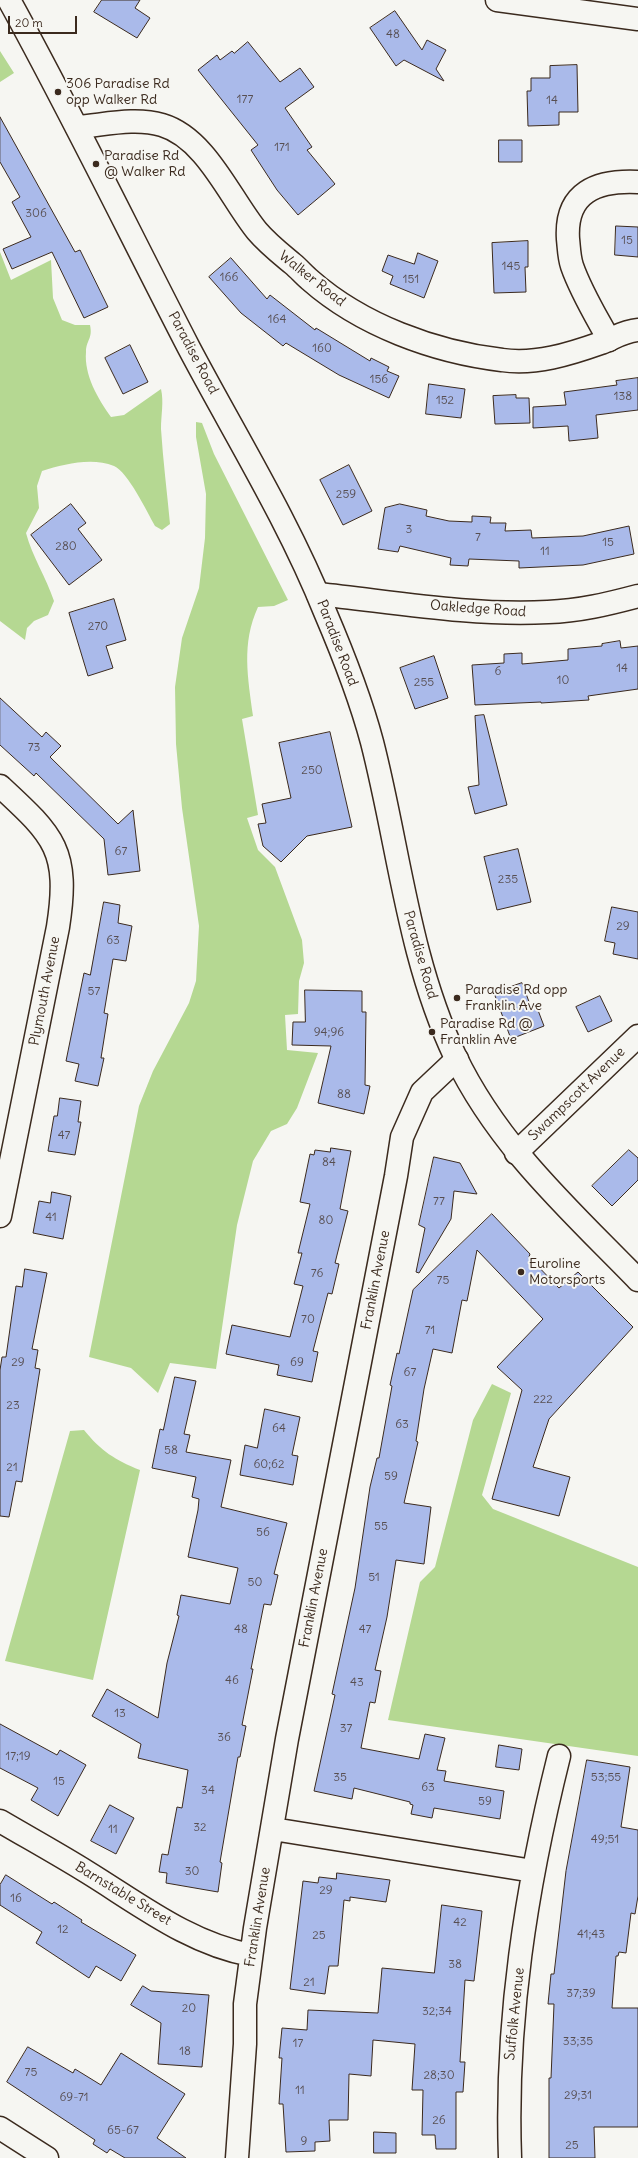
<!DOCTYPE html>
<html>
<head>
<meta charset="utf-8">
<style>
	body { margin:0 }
	#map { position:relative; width:638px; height:2158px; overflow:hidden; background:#f6f6f2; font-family:Delius,sans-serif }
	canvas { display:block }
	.scale { position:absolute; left:8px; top:16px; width:69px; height:18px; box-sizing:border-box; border:2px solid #3b2a1e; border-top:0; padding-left:5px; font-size:12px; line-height:14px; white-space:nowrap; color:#3b2a1e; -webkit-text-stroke:3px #f6f6f2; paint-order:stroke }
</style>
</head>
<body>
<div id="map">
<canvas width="638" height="2158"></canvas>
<div class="scale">20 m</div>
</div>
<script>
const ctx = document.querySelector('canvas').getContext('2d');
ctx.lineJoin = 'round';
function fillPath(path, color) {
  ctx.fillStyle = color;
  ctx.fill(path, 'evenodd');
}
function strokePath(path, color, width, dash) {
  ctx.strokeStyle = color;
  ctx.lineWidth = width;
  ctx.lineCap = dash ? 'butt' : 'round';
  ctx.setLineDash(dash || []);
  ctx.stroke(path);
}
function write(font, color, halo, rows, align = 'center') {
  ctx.font = font + ' Delius,sans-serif';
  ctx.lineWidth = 4;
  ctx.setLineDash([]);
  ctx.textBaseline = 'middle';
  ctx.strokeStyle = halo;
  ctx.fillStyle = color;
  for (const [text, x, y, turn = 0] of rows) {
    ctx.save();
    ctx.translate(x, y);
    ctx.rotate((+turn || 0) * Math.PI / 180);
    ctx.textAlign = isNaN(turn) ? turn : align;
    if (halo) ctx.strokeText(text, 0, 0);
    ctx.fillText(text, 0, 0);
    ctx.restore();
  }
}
fillPath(new Path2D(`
	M0,51L14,73L0,82Z
	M0,252L11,280L51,260L53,298L62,320L75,325H90C93,339 86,340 86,352C84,375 98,399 111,417L124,415L161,389C164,402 161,415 161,429C163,460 167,492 170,524L162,530L155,526C147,512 128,472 114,466C92,457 64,464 42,471L37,486L39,508L26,533C32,556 46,577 54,601L48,615L34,621L27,628L25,640L0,621Z
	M196,422L202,423L214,454L288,600L274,606L258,607C241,644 248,678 253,716L242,719L258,815L247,818L258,850L275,867L302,940L304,963L299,981L298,1014L285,1015L287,1050L318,1053L297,1108L287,1124L271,1131L253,1161L237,1225L216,1369L170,1363L158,1393L131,1368L89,1357L139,1106L153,1071L189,1003L196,981L199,926L182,808L176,744L175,687L182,638L199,588L205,538L206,494L196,437Z
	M492,1384L511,1393L482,1495L493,1509L638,1567V1756L388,1720L420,1582L435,1567L473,1420Z
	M84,1430C101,1451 115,1460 140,1470L93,1680L5,1661L70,1431Z`), '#b5d892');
const building = new Path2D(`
	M102,0H140L135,8L150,18L137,38L94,12Z
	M395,11L422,50L427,40L446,50L436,69L444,81L404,60L396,66L370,28Z
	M248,42L280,82L300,68L314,87L285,108L312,147L307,150L335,184L298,215L277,190L251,150L258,145L198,70L217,55L220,60L232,51L234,53Z
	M577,65L578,112H559V125L528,126L527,91H531V78H550V66Z
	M0,117L75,252L80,250L108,307L84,318L52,252L12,269L3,249L31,237L12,202L20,197L0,162Z
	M499,140H522V162H499Z
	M616,226L638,227V257L615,255Z
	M528,241V267H525L526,292L494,293L492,243Z
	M418,253L438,261L424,298L390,284L393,276L382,271L388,255L414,264Z
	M231,258L267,299L270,295L315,330L316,328L370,361L371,358L389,367L387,371L399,376L389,398L339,375L286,343L283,346L241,313L209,277Z
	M130,345L148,382L123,394L105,358Z
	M638,378V410L596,415L598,438L569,441L568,426L533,428V407L566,405L564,392L617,385L616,381Z
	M429,384L465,389L461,418L426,414Z
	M516,395V398H529L530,423L495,424L493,396Z
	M349,465L372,511L343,525L320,480Z
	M71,504L86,523L78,529L102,560L69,585L31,535Z
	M400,504L427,510L426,516L449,521L472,522V516L491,517L490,523H506L505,531L531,530L532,538L583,536L629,526L634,554L583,565L519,568V561L469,559L468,566L450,565L451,558L400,546L398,552L378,549L385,508Z
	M114,599L126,640L106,646L113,668L88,676L69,613Z
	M620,641L621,648L638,646V689L588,696L589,700L541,703V702L475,705L472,665L504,663V654L522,653V664L568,660V649L602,646V644Z
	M434,656L448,698L415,709L400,668Z
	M0,698L42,737L46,732L61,746L50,757L118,824L133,810L140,871L108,875L104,839L36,773L34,776L0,745Z
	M484,715L507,805L475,814L468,787L479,785L475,716Z
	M330,732L352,827L307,836L281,862L263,846L258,824L266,823L262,804L291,798L279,743Z
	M518,849L531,902L497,910L484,857Z
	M104,902L120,905L118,923L132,926L126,961L113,959L104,1013L108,1014L101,1058H104L98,1086L75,1081L79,1064L66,1061L84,973L90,975Z
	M612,907L638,912V959L613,954L615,943L605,941Z
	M522,983L531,1007L536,1005L544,1026L511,1039L494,993Z
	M305,990L362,991V1012H366L365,1085L370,1086L364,1114L318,1103L331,1046L292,1045L293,1022H305Z
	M600,996L612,1021L588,1032L576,1007Z
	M60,1098L81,1101L78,1122H81L75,1155L48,1151L54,1116H57Z
	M331,1148L351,1151L340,1209L348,1211L335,1263L339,1264L332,1294L328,1293L313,1351L318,1352L312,1382L277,1375L279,1365L226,1354L232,1325L290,1337L303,1286L294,1284L302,1253H298L310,1204L300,1202L310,1154L314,1155L315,1150L330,1152Z
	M629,1150L638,1158V1180L612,1206L592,1186Z
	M434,1157L460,1163L477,1194L454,1191L451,1219L419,1273L416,1272L425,1228L419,1225Z
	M52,1192L71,1196L63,1239L33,1233L39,1201L50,1203Z
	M492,1214L530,1254L529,1257L559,1288L578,1272L633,1327L549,1419L533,1467L570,1477L559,1516L492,1499L522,1390L497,1367L543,1319L477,1250L467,1301L462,1300L452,1353L433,1349L424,1389L416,1441L418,1442L404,1503L431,1507L424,1564L396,1560L387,1617L375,1670L381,1671L375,1703L370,1702L361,1748L419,1759L425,1734L445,1738L437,1770L446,1771L444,1781L504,1791L500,1819L434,1808L432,1818L411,1814L413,1805L410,1804V1802L354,1788L352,1799L314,1791L335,1695L332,1694L355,1588L370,1487L377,1458H379L392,1386L390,1385L397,1353L399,1354L413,1290Z
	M25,1269L47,1273L32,1349L38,1350L35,1368L40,1369L22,1482L16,1481L9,1517L0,1516V1370L2,1357H6L16,1286L22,1287Z
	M175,1377L196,1381L184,1434L190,1435L186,1452L231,1460L221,1507L287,1523L274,1574L278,1575L271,1605L264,1604L251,1669H253L242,1725L246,1726L240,1757H238L220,1862L222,1863L218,1892L166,1883L167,1873L159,1872L162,1854L168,1855L177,1807L182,1808L188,1770L138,1758L141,1744L92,1716L107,1689L158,1718L167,1663L179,1616L177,1615L181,1595L230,1604L238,1568L188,1557L198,1510L199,1499L192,1497L196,1477L152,1468L160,1429L163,1430Z
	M265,1409L300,1417L292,1455L298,1456L293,1485L240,1475L245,1445L257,1448Z
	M0,1724L57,1755L60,1750L86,1765L58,1816L31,1800L38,1788L0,1768Z
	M499,1745L522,1749L519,1770L496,1767Z
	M587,1760L630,1767L621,1827L638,1830V1896L635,1914L631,1913L626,1953L619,1952L618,1956H616L612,2008H638V2127H594L595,2158H549V2078H551L554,2004H548L551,1974H554L566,1871Z
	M110,1805L134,1818L116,1854L91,1841Z
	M337,1873L390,1880L386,1902L350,1897V1901L344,1900L338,1966H329L325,1994L290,1989L303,1881L318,1883L319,1877L336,1879Z
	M6,1875L52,1904L54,1902L82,1920L81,1922L136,1955L121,1981L96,1966L89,1978L36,1943L42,1932L0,1905V1885Z
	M442,1905L482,1911L474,1981L465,1980L460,2062H465L463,2092H456V2149H436L435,2135H422L423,2090H412L415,2044L373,2040L371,2076L349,2074L348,2120H329L330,2141L315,2142V2151L286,2152L283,2104H279L282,2058H279L282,2028L307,2030L308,2010L378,2013L382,1968L434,1973Z
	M143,1986L151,1991L209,1995L202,2067L158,2064L161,2023L131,2005Z
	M28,2047L73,2073L75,2069L101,2085L121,2053L185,2094L157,2138L186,2158H125L110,2149L107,2153L93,2144L95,2140L7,2082Z
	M374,2132L396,2133V2153H374Z`);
fillPath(building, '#aabaea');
strokePath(building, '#3b2a1e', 1);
const minor = new Path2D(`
	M497,0L638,19
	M609,340C596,316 581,292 572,266C569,257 569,248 568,239C565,192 597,180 638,182
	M318,594C394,602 471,616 548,612C579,611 608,604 638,596
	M0,786C54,836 70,850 58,927L0,1216
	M516,1153L638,1036
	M0,1821C29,1838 58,1854 87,1872C139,1904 190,1944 251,1955
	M273,1829L533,1871
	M0,2128L47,2158
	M237,2158L245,2044V2004L255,1928L287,1739L396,1176L402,1137L422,1092L457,1059
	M510,2158C505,2022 526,1888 559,1756`);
const tertiary = new Path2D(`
	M77,127C104,125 135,117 162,125C206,138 230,198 257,231C268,244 281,254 293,264C299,269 304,275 310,280C361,325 434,352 502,360C535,365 570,354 601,343C614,338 624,331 638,330`);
const trunk = new Path2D(`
	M9,0C72,114 129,232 189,348C235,435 288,520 325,612C343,654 360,697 372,742C399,847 408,957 455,1056C498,1146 570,1210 638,1280`);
strokePath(minor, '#3b2a1e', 25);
strokePath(tertiary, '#3b2a1e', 25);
strokePath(trunk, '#3b2a1e', 25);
strokePath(minor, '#f6f6f2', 22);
strokePath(tertiary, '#f6f6f2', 22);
strokePath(trunk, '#f6f6f2', 22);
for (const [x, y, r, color] of [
	[58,92,4,"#3b2a1e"],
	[96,164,4,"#3b2a1e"],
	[457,998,4,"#3b2a1e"],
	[432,1032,4,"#3b2a1e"],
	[521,1272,4,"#3b2a1e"]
]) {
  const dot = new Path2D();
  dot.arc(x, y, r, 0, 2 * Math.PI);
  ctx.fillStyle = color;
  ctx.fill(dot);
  strokePath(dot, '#f6f6f2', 1.5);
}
write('12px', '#574e51', null, [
	["48",393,35],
	["177",245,100],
	["14",552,101],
	["171",282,148],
	["306",36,214],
	["15",627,241],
	["145",511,267],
	["166",229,278],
	["151",411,280],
	["164",277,320],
	["160",322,349],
	["156",379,380],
	["138",623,397],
	["152",445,401],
	["259",346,495],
	["3",409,530],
	["7",478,538],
	["15",608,543],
	["280",66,547],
	["11",545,552],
	["270",98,627],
	["14",622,669],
	["6",498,672],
	["10",563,681],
	["255",424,683],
	["73",34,748],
	["250",312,771],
	["67",121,852],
	["235",508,880],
	["29",623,927],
	["63",113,941],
	["57",94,992],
	["94;96",329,1033],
	["88",344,1095],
	["47",64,1136],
	["84",329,1163],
	["77",439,1202],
	["41",51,1218],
	["80",326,1221],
	["76",317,1274],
	["75",443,1281],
	["70",308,1320],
	["71",430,1331],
	["29",18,1363],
	["69",297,1363],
	["67",410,1373],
	["222",543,1400],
	["23",13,1406],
	["63",402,1425],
	["64",279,1429],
	["58",171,1451],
	["60;62",269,1465],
	["21",12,1468],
	["59",391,1477],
	["55",381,1527],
	["56",263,1533],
	["51",374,1578],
	["50",255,1583],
	["48",241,1630],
	["47",365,1630],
	["46",232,1681],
	["43",357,1683],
	["13",120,1714],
	["37",346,1729],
	["36",224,1738],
	["17;19",18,1757],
	["35",340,1778],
	["53;55",606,1778],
	["15",59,1782],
	["63",428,1788],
	["34",208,1791],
	["59",485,1802],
	["32",200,1828],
	["11",113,1830],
	["49;51",605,1840],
	["30",192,1872],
	["29",326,1891],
	["16",16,1899],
	["42",460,1923],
	["12",63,1930],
	["41;43",591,1935],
	["25",319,1936],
	["38",455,1965],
	["21",309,1983],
	["37;39",581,1994],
	["20",189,2009],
	["32;34",437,2012],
	["33;35",578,2042],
	["17",298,2044],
	["18",185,2052],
	["75",31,2073],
	["28;30",439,2076],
	["11",300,2091],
	["29;31",578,2096],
	["69-71",74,2098],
	["26",439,2121],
	["65-67",123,2131],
	["9",304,2142],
	["25",572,2146]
]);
write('14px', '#3b2a1e', '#f6f6f2', [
	["306 Paradise Rd",66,84],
	["opp Walker Rd",66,100],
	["Paradise Rd",104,156],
	["@ Walker Rd",104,172],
	["Paradise Rd opp",465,990],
	["Franklin Ave",465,1006],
	["Paradise Rd @",440,1024],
	["Franklin Ave",440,1040],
	["Euroline",529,1264],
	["Motorsports",529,1280]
], 'left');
write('14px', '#3b2a1e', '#f6f6f2', [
	["Walker Road",312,279,38],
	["Paradise Road",193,353,62],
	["Oakledge Road",478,609,4],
	["Paradise Road",337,643,69],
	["Paradise Road",420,955,74],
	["Plymouth Avenue",45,991,-79],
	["Swampscott Avenue",577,1094,-44],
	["Franklin Avenue",376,1280,-79],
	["Franklin Avenue",314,1598,-79],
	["Barnstable Street",123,1894,31],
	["Franklin Avenue",258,1917,-81],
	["Suffolk Avenue",515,2014,-84]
]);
</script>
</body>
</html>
